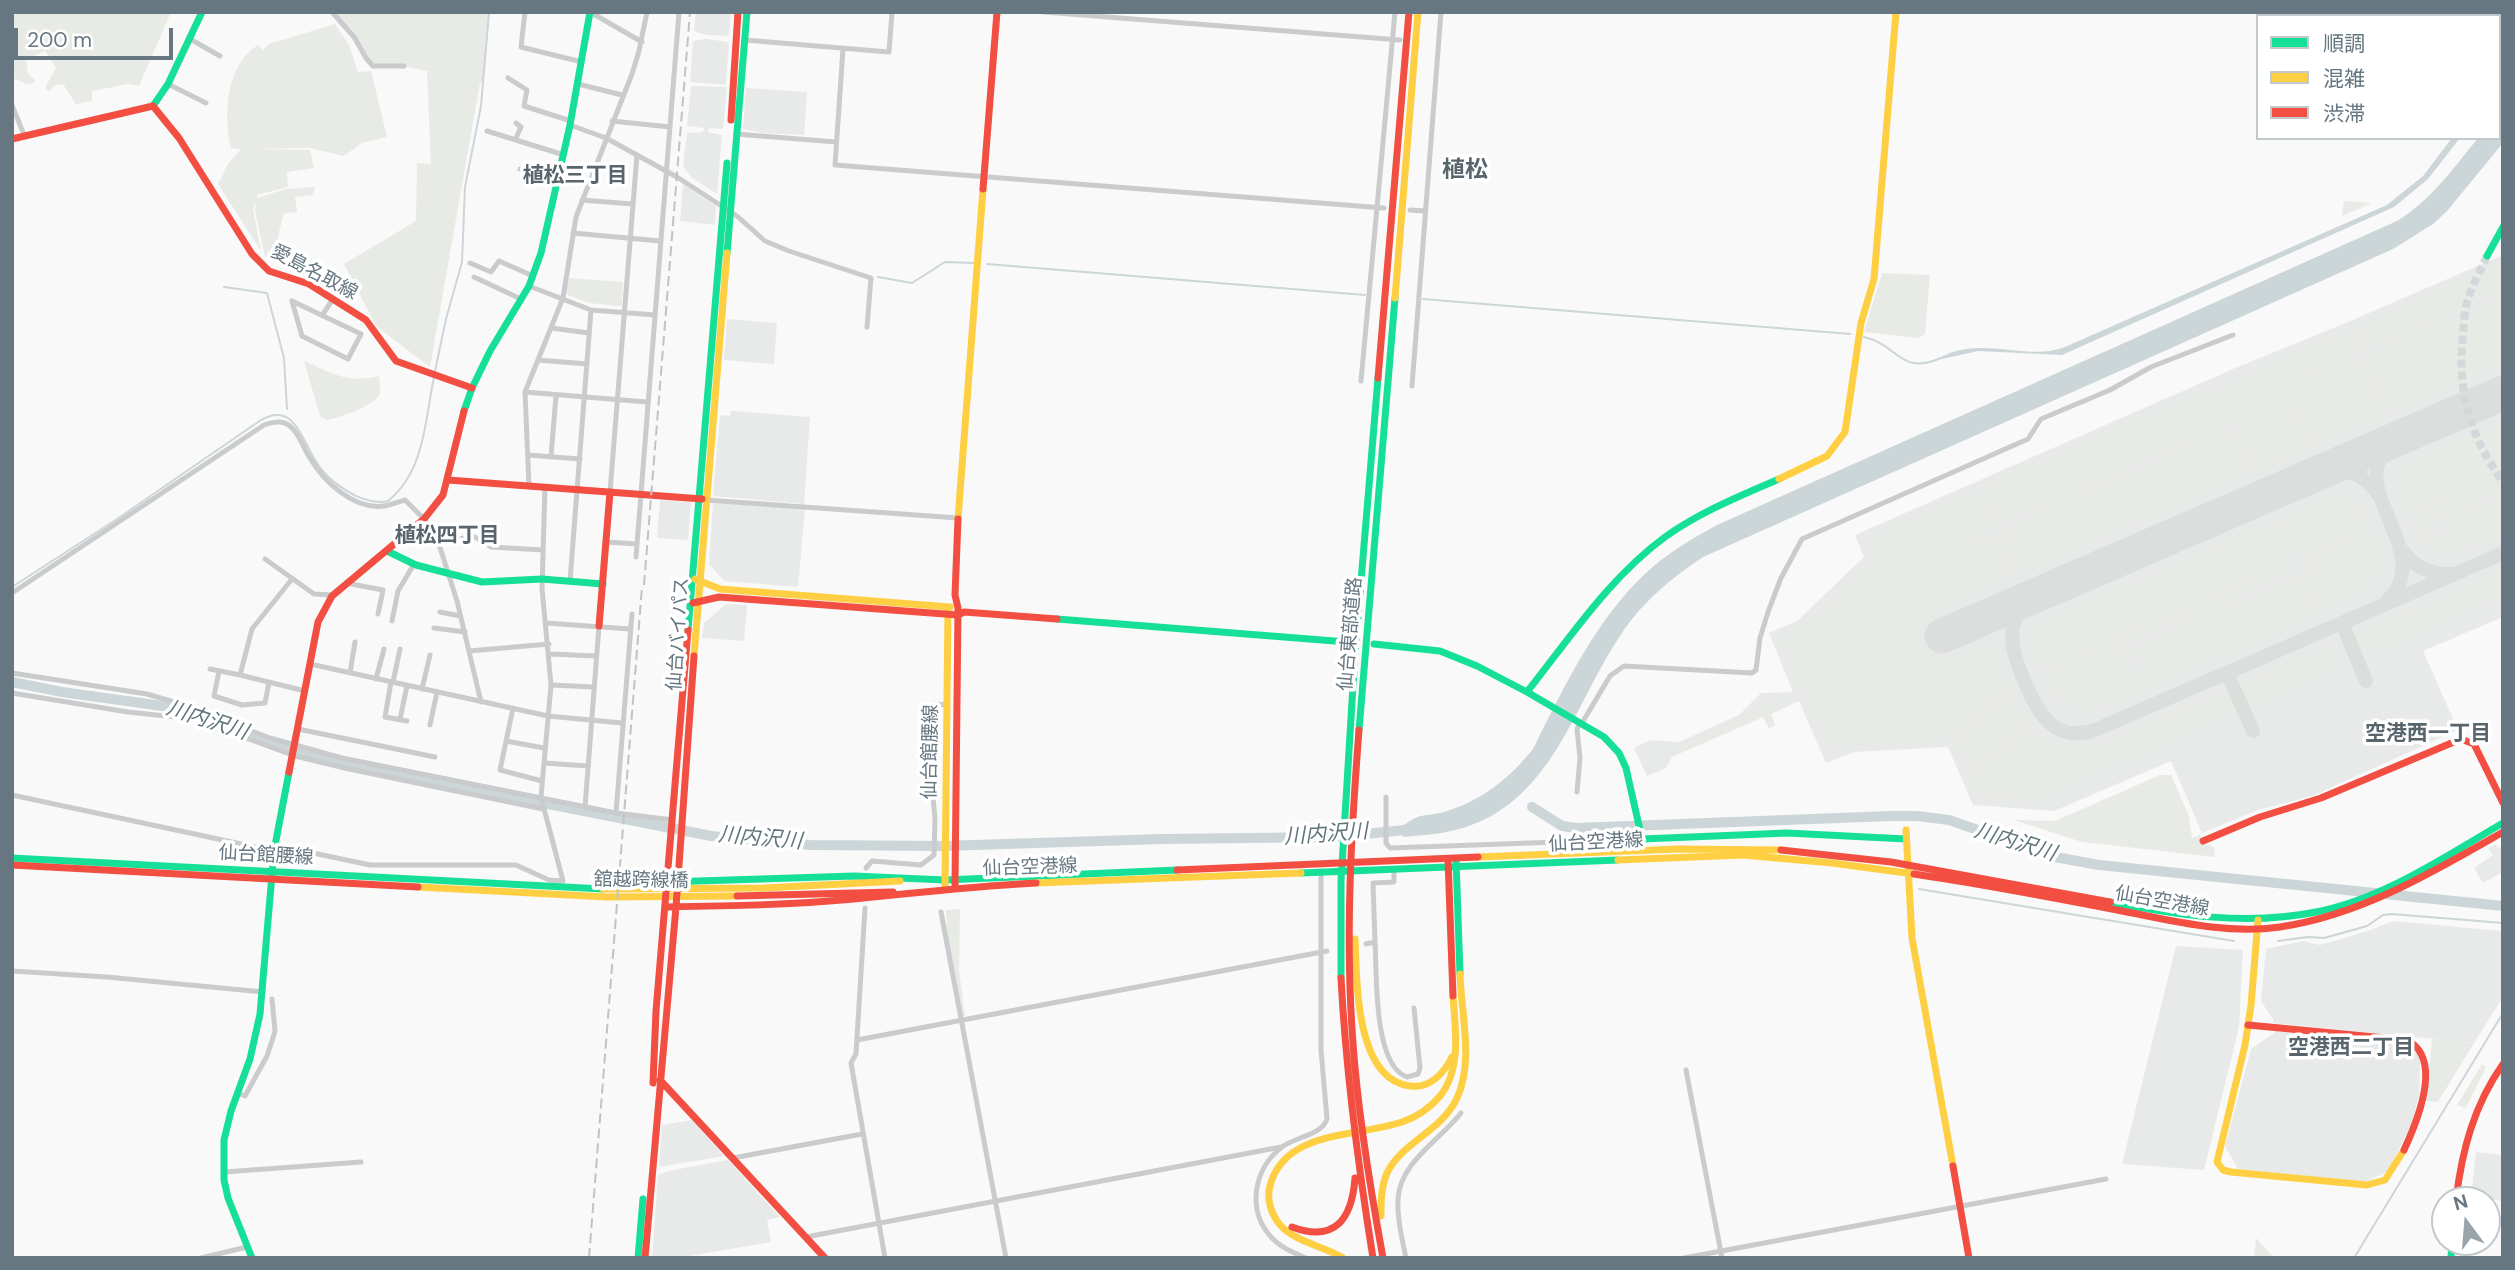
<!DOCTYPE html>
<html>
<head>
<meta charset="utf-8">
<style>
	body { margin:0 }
	#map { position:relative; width:2515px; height:1270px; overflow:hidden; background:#f9f9f9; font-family:"DM Sans","Noto Sans JP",sans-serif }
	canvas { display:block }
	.frame { position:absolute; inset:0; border:14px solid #667781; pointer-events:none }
	.legend { position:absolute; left:2256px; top:14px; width:245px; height:126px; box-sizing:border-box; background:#fff; border:2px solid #c2c9cd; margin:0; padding:9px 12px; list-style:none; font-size:21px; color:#667781 }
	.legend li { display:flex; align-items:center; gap:14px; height:35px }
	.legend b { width:35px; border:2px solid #c2c9cd }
	.north { position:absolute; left:2431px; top:1186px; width:70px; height:70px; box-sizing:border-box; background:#fff; border:2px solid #c2c9cd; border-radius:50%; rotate:344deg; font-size:19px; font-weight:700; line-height:28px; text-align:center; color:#667781 }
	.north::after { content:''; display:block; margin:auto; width:24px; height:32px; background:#99a4ab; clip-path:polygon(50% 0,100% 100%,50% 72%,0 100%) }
	.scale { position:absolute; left:14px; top:28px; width:159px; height:32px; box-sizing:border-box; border:4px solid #667781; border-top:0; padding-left:9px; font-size:21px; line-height:24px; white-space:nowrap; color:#667781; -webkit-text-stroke:5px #fff; paint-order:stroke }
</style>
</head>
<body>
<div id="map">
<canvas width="2515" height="1270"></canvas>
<div class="frame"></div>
<ul class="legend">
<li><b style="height:9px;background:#16e098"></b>順調</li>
<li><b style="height:9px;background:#ffcf43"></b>混雑</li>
<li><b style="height:9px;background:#f24e42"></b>渋滞</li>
</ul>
<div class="north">N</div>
<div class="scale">200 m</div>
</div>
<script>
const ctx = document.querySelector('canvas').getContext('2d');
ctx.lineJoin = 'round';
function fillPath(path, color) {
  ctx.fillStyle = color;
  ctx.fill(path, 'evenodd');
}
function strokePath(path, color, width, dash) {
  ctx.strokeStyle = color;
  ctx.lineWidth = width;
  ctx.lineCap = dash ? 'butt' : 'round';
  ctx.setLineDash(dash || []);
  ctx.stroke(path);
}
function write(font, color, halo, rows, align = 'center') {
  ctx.font = font + ' "DM Sans","Noto Sans JP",sans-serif';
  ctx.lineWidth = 7;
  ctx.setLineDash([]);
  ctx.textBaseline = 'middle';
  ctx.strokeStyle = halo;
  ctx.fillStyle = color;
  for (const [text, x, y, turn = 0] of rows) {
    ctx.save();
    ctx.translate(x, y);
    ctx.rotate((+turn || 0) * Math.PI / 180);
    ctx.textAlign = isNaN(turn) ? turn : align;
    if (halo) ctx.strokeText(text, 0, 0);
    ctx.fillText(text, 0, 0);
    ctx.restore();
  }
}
fillPath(new Path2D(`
	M696,12H731L729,36L706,35L694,31Z
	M706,39L729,42L726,85L690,82L693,41Z
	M691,86L727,87L723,129L709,128L708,132L722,135L717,194L691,177L683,166L687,133L703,132L704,128L687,126Z
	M746,88L807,92L804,135L763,133L743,129Z
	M683,184L716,206L715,225L680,221Z
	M2503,255V617L2423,651L2458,730L2312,796L2258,810L2202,833L2171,761L2054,811L1973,805L1948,747L1854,752L1826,763L1799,701L1771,714L1775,725L1769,728L1763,717L1672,757L1666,768L1647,776L1634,748L1651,740L1679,742L1739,715L1761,693L1793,692L1769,633L1797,621L1864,557L1855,535L2233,369L2348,322Z
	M727,319L777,323L774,364L724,360Z
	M731,411L810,417L804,504L713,496L720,415L730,416Z
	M660,500L691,502L688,540L657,538Z
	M713,503L805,509L798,587L724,581L709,564Z
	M726,604L747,605L744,641L702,638L704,623Z
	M2496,844L2498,848L2503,846V872L2483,883L2474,868L2493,855L2488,848Z
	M2393,921L2503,931V997L2474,1043L2273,1023V1019L2261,1001L2266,949L2303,941L2320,945L2368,931Z
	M2176,946L2243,950L2239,1027L2204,1170L2122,1164Z
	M2274,1031L2404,1044L2418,1054L2420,1063L2419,1096L2411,1125L2388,1171L2366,1182L2238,1169L2225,1146L2251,1049L2274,1033Z
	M692,1120L724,1156L659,1167L662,1125Z
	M2476,1152L2503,1155V1201L2471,1197Z
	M728,1160L780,1217L767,1220L771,1242L678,1258H652L658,1175L668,1171Z`), '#e8e9e9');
fillPath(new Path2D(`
	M12,12H171L139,86L129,84L92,91V101L76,104L63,84L53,86L50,92L45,88L56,68L45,51L26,59L28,74L35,80L32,84H27L12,78Z
	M334,12H490L483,83H480L430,367L376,326L344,264L416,221L417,163L431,164L427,71L404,66H373Z
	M335,24L349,45L358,72L371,71L387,137L362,143L344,156L310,148L251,149L310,150L314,168L287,172L288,187L257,195V198L286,189L315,187L313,195L295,197L297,212L284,213L279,232L276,257H265L255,211L257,201L253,209L261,251L218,184L228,164L241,149L231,148C223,116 226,64 258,45L263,50L269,44Z
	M2344,201L2372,203L2342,216Z
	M2503,261V291L2360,353L2354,335L2359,324Z
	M1882,273L1930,275L1925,334L1919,338L1864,332Z
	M569,278L623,282L622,304L620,306L589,303L568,295L566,292Z
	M2503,296V364L2388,414L2362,357Z
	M2340,334L2350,338L2357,354L2286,385L2287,389L2359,358L2385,416L2314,446L2300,414L2301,408L2291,413L2297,415L2311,448L2257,471L2221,390L2223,385Z
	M304,361C334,373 345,384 379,376C379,380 381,388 380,393C377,405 337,419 326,420L320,416Z
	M2211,388C2222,393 2230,412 2230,424L1998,525L1993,520L1981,492L1986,483Z
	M2503,422V472L2408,514C2401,496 2394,481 2408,465Z
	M2231,428C2238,444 2246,456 2252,472L2016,575L2000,529Z
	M2503,476V490L2446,515L2448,519L2503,495V535C2461,551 2432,570 2409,517ZM2438,517C2445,521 2447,527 2443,533L2434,536L2427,531L2426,525L2432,518Z
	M1971,490L1977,493L1992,527L1949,546L1951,550L1994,533L2013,576L1932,612L1952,659L1991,642L2010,686L1951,739L1854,745L1839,750L1837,745L1834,747L1835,750L1827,746L1823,739L1826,736L1824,732L1820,734L1782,645L1787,632L1828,605L1844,590L1847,583L1869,560L1883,529Z
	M2340,496C2358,500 2363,511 2370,527L2308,555L2297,552L2281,518L2326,498Z
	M2277,519L2289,547V559L2283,565L2041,670C2033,650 2028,633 2049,618Z
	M2372,531C2398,582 2361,594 2322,613L2304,573L2358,549L2356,545L2302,569L2309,558Z
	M2288,566L2298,571L2248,593L2246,584Z
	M2503,570V597L2363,657L2354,635Z
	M2301,575L2318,615L2142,692L2094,709L2071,708L2060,703L2054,696L2042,673L2243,587L2245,594L2065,671L2067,675ZM2137,655L2145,658L2147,664L2144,672C2135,676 2127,670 2130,661Z
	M2332,644L2338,669L2249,708L2239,685Z
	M2012,689L2030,725L1967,771L1956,748L1957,742Z
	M2228,689L2238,713L2030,801L1984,798L1978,793L1969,776L2032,727C2048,745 2067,749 2090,746Z
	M1772,700L1788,706L1771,714L1775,725L1769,728L1763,717L1671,757L1674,749L1741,719L1762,701Z
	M2160,775H2171L2189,816L2192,838L2200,835L2204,845H2210L2214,848L2215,857L2082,842L2014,820L2055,821Z
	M960,909L959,970L965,1016H963L947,936L946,910Z
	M2432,1039L2474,1043L2438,1102L2426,1101Z
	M2482,1064L2486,1067L2466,1108L2457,1105Z
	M2256,1238L2274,1258H2254Z`), '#e8eae6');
fillPath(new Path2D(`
	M2503,114V143L2447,211L2433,224L2393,249L1703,557C1672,578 1643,601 1622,633C1575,701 1554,798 1466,827C1445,834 1424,835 1403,837V826C1421,812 1424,817 1444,812C1481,801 1509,779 1533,749C1563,689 1596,619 1646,573C1667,553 1692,539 1717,525L2397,221C2431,200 2453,169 2478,138H2499V117Z
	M2452,138H2460L2428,179L2394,207L2062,355L1978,351L1942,359L1941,357C1983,335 2029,362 2065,347L2387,205L2423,176Z`), '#ccd5d7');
strokePath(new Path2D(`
	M987,264L1365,295
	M878,277L912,283L945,262L974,263
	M224,287L267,293L284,358L287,409
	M1423,299L1850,334
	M1864,337C1899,345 1900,376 1941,358
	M435,371L446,319L462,262L465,187L481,106L489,12
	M12,587L117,519L261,420C298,399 303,449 322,470C331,481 344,490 356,496C367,500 377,504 388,501C425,471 425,420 434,377
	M1919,889L2234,941
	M2278,941L2308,937L2324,938L2367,926L2383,915L2392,914L2503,923
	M2354,1258L2503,1013`), '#ccd5d7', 2);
strokePath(new Path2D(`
	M12,682L62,692L184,709L289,750L350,765L711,836L811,845L943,846L1162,839L1334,837L1415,829
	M1532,807L1562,826L1576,828L1891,816H1917L1949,820L2055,857L2099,865L2503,906`), '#ccd5d7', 10);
strokePath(new Path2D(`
	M2321,471C2344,467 2365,474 2378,494
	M2403,551C2415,568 2431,575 2452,574
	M2028,599C2002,627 2013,654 2026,685C2040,716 2055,743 2095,730L2503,553
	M2387,601C2442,549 2326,477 2405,435
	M2342,623L2366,681
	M2227,673L2253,731`), '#dcdede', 14);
strokePath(new Path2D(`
	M1942,636L2503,393`), '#dcdede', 35);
strokePath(new Path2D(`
	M2487,256C2480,272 2470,289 2466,306C2464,315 2464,325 2463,334C2457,392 2469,434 2503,482`), '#d4d8db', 8, [8, 4]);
strokePath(new Path2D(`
	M332,12L354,37L366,58L373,66H404
	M525,12L521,47L582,62
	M590,12L642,42
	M1044,12L1400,40
	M190,39L220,56
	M745,40L889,52L892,12
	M843,49L835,165L1384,208
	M508,78L527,90L524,106L571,121
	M168,84L206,103
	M578,84L622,95
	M12,105L24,135
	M612,121L670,127
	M570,125L606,138L677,177L737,216L765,241L789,251L871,278L867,327
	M487,131L564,155
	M736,134L836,142
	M515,140L521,127L516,123
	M520,169L558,182
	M582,200L632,204
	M1410,210L1425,211
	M573,233L660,241
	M470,263L491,272L499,261L533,276
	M474,277L521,299
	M529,286L591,310L655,315
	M292,301L361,334L348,359L302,336Z
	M323,314L333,299
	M551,328L589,333
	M538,360L587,364
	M1361,381L1395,12
	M1412,386L1441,12
	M525,392L647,402
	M528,455L580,459
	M551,456L556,396
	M529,486L525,392L563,298L576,217L632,74L639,51L647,12
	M610,492L637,155
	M706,500L958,518
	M438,541L475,537L491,547L543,550
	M606,542L637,544
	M636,557L679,12
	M265,559L314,594L334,595
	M292,579L252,629L240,675L305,691
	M570,581L591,310
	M346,583L383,590L378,614
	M12,593L264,425C273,422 282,420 290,426C300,434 303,448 310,458C324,482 354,510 384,506C391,505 398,502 405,500L424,519L438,541L457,601L481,702
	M440,612L460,616
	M392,621L398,591L414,564
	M546,623L630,629
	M434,628L465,632
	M469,651L549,644
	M550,654L596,656
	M310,664L548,716L622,723
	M210,669L240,675
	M219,671L214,696L242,705L265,703L269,682
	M12,673L147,694L181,704L270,738L342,758L616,813L673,820
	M350,673L355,642
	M376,679L384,649
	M391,682L385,717L407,721
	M393,682L400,649
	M551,685L594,687
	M422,689L430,655
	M12,693L128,712L194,719L295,756L349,769L543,809
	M513,708L500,770L542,781
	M400,719L407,686
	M1582,723L1610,676L1624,666L1752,673L1756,670L1760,638L1768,612L1781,578L1802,539L2028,439L2041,419L2110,390L2151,367L2233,335
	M430,725L437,692
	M298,729L435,757
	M506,741L544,748
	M544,763L588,766
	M1577,792L1580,758L1577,729L1580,722
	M12,795L274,851
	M1386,797V843L1390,848L1642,839
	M585,807L599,626
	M616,813L632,614
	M275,845L370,865H516L549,880L563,881L541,797L551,685L542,588L545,487
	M866,868L872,861L921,865L934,855L935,819L932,787L935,704L947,705
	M865,908L856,1054L851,1063L885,1258
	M941,912L1006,1258
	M1375,942L1373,883L1394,882V869
	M1366,944L1375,942C1377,974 1373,1065 1407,1077L1418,1074L1420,1068L1414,1008
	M12,971L107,977L263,992
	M857,1040L1327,951
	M1686,1070L1722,1258
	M237,1093L245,1096L267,1056L272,1041L275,1031L272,999
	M733,1158L862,1134
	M224,1172L361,1162
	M806,1237L1281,1147
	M201,1258L247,1247
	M1306,1258C1294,1253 1282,1248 1273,1239C1246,1212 1253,1169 1282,1147C1295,1137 1322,1135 1327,1119L1321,1050V871
	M1406,1258C1402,1239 1397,1218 1398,1199C1400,1162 1440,1140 1461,1113
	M1684,1258L2106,1179`), '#cacbcc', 5);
strokePath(new Path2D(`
	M153,106L168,84L202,12
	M727,253L747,12
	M2487,256L2503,227
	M464,411L472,388L490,351L529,286L541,253L570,125L590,12
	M387,551L416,565L482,582L542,579L603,584
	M1057,619L1347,642
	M688,630L727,163
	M1374,644L1440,651L1477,666L1527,692L1604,737L1619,753L1626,768L1642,839L1787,833L1906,839
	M1527,692C1570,638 1609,578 1665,537C1700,512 1740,496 1779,479
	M1359,730L1395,298
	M12,858L603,889
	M1456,859L1460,974
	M1301,873L1618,860
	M667,882L854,876L945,880L1177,870
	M2110,902C2178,915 2247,926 2316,912C2383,899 2444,857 2503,823
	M1341,978V881L1355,653L1378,378
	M252,1258L228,1198L224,1180V1140L231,1111L250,1059L260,1014L274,851L289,772
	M638,1258L643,1199
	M2451,1258L2452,1242`), '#16e098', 7);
strokePath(new Path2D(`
	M1395,298L1418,12
	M1779,479L1827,456L1845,432L1861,323L1874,279L1896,12
	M958,519L983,189
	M695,579L720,589L950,607
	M694,656L727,253
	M1906,830L1912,938L1953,1166
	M1478,857L1679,849L1781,850
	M1618,860L1743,855L1832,863L1914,874
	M1036,883L1301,873
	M945,885L948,607
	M418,887L607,897L737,896
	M603,889L764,888L900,881
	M2258,920L2251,1005L2245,1045L2217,1162L2223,1170L2231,1172L2367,1185L2385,1180L2404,1150
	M1355,939C1357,981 1355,1079 1410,1086C1430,1089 1444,1073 1452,1057
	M1381,1216C1381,1202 1381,1187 1387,1173C1402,1142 1442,1131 1457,1098C1474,1062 1461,1013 1460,974
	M1343,1258C1324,1246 1298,1243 1281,1226C1272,1216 1266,1200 1270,1186C1284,1130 1357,1137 1402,1122C1417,1117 1431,1107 1441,1095C1462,1067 1455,1028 1453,996`), '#ffcf43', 7);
strokePath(new Path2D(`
	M731,120L738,12
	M12,139L153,106L179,138L252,254L269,271L309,284L366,320L396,361L472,388
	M983,189L997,12
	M1378,378L1409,12
	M448,480L702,499
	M693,603L719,597L958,615L964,612L1057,619
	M599,626L610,492
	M1359,730C1351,834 1345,939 1353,1043C1358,1115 1370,1187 1383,1258
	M289,772L318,622L332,596L424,519L443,495L464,411
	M2203,841L2260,817L2321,798L2461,739L2474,744L2503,803
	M1781,850L1891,862L2110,902
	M1448,859L1453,996
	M12,865L418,887
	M1177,870L1478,857
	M1914,874C1982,884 2050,897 2117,910C2170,920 2225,935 2280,927C2361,915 2433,872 2503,832
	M955,885L958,608L955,595L958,519
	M737,896L893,892
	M665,907C728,906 791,905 854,899C915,893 975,886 1036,883
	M1341,978C1346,1072 1358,1165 1373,1258
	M2248,1025L2407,1040C2444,1059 2417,1122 2404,1150
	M660,1080L825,1258
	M653,1083L656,1011L688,630
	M1953,1166L1969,1258
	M2456,1200C2462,1150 2474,1105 2503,1064
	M1292,1227C1335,1243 1352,1219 1355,1178
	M645,1258L676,907L694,656`), '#f24e42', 7);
strokePath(new Path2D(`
	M644,585L690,12
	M589,1258L642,587`), '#c0c2c3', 2, [10, 5]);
write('19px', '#667781', '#fff', [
	["愛島名取線",314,273,28],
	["仙台バイパス",679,634,-86],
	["仙台東部道路",1351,634,-85],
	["仙台館腰線",931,752,-89],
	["仙台空港線",1596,843,-3],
	["仙台館腰線",266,856,3],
	["仙台空港線",1030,868,-2],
	["舘越跨線橋",641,881,1],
	["仙台空港線",2162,902,10]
]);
write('bold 21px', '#58656c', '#fff', [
	["植松三丁目",575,176],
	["植松四丁目",447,536],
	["空港西一丁目",2428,734],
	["空港西二丁目",2351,1048]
]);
write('italic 21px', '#61767b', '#fff', [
	["川内沢川",207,721,18],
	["川内沢川",1326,835,-4],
	["川内沢川",760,839,5],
	["川内沢川",2015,843,17]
]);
write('bold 23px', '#58656c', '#fff', [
	["植松",1465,171]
]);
</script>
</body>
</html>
